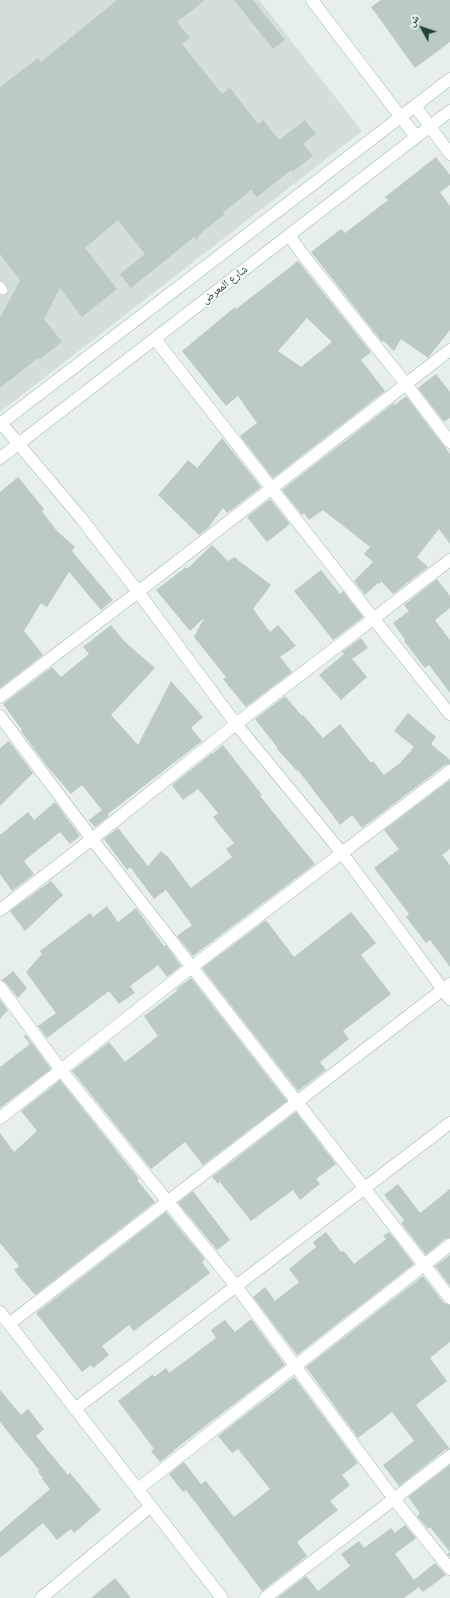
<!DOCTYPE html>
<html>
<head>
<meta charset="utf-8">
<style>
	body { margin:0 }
	#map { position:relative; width:450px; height:1598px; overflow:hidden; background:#e6efeb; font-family:Poppins,"Noto Naskh Arabic",sans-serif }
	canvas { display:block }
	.north { position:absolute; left:402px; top:8px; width:40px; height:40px; -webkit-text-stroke:3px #f7fbf9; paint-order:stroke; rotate:310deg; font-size:11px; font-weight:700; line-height:16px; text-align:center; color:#24423a }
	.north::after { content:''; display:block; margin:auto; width:14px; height:18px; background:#24423a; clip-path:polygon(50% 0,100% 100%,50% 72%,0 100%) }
</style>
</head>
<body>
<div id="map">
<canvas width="450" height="1598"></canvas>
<div class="north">ش</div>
</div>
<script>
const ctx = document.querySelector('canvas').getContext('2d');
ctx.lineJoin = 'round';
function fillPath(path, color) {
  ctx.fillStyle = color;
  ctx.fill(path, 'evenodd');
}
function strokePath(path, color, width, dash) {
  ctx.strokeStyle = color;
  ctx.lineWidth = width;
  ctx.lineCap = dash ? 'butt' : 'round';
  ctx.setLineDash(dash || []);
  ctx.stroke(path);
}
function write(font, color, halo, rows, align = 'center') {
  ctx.font = font + ' Poppins,"Noto Naskh Arabic",sans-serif';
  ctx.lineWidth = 3.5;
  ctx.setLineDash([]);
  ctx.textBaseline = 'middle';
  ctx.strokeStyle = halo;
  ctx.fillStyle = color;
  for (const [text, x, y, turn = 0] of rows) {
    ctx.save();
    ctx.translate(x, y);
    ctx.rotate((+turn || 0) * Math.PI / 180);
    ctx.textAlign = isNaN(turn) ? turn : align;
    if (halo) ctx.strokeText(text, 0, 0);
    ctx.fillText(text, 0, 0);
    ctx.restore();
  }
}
fillPath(new Path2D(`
	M0,0H259L362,131L0,412Z`), '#d4dfda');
fillPath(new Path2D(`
	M117,0H205L177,22L190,38L182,44L222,94L230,88L258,124L263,120L279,140L305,120L316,134L303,144L313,156L292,172L291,170L257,197L251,190L223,213L224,215L203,231L196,240L194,237L131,288L120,274L145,254L118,220L85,248L117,289L82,317L60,288L44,319L62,342L39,360L38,358L0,388V318L20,280L0,254V87L38,58L41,62Z
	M234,0H253L285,40L273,49Z
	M381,0H450V42L415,68L371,7Z
	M436,157L450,175V185L440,192L450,206V330L428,358L401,339L394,351L384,341L382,342L311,252L341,229L345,233L388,200L385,197Z
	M298,261L371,352L361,360L385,391L273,478L240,436L257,423L238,396L226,406L182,351L235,307L236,309ZM307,318L332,342L301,367L278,351Z
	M436,374L450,392V418L444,422L418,388Z
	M406,396L450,454V544L439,529L417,557L428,567L393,594L382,582L379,584L378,583L365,595L354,581L373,562L364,554L370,547L323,510L309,520L304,513L302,515L282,490L394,403L395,405Z
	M222,438L261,487L227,513L223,508L208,528L199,535L158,495L188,460L197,468Z
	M18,477L44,509L42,511L57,531L75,547L72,551L113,600L101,610L69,572L47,607L41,603L24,631L43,655L0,688V492Z
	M270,499L290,524L267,542L247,517Z
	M212,545L228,561L234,557L271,585L253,609L270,632L278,625L296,646L280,657L292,672L246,707L223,679L226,677L194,637L204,618L190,631L156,590L186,567L187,569Z
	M321,570L340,594L343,591L363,617L333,640L294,591Z
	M437,579L450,596V608L435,620L450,640V693L429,665L425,668L404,641L405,640L393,623L409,611L404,605Z
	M111,625L124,641L155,668L111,715L138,745L171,681L203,717L191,728L202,741L108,814L109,816L95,827L89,820L102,810L82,785L71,794L47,766L21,731L22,730L3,704L52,667L61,677L89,654L83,647Z
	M361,638L368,648L352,659L367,677L341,700L319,675L344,654L342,652Z
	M285,696L302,716L303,715L323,738L340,724L371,763L373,761L384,775L400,763L414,747L394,731L408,713L436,737L431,744L450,760V764L445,765L362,828L352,815L340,825L298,770L297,771L277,749V747L255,719Z
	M9,741L33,773L0,806V748Z
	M223,745L262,795L260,796L315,864L193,956L177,936L192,925L166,890L154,899L130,867L127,870L104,839L118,828L148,866L161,851L169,858L191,888L232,857L226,849L234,843L213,817L218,813L198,789L183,800L172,785L212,753V754Z
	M450,780V849L442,855L450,865V967L430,940L426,943L406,917L409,914L374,868L399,849L384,830Z
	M55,802L80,836L70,844L60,832L24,861L34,874L12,891L0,874V835L28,812L34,820Z
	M51,881L63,895L25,931L10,911Z
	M107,906L118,922L136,908L164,946L166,945L181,966L167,977L158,965L130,986L135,993L119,1004L109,991L47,1038L38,1026L56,1013L26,972L42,954L40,951L90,913L93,917Z
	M351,912L376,943L361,955L391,994L343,1031L349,1039L320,1062L326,1070L298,1091L202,968L266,920L294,957Z
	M13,971L27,988L18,998L6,983L2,980Z
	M191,978L287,1101L203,1165L185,1142L151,1169L72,1071L109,1042L125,1062L158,1036L144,1016L177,991L176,989Z
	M0,1000L8,1010L0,1019Z
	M26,1035L51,1069L0,1108V1067L30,1044L24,1036Z
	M60,1080L139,1179L137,1180L155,1202L35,1295L14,1270L19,1266L0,1243V1133L14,1152L37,1131L21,1111Z
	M296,1112L336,1164L316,1179L320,1184L300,1200L293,1190L251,1221L220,1182L218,1184L212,1177Z
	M398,1184L420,1213L450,1189V1238L445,1239L426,1255L401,1223L404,1220L384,1195Z
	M193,1191L230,1240L217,1250L178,1203Z
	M166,1212L205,1259L202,1262L210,1273L134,1331L129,1325L102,1346L109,1355L93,1368L91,1365L82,1372L36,1313Z
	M326,1232L341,1252L344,1251L354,1264L386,1239L383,1236L389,1232L414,1264L297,1355L253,1297L265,1287L275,1301L299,1282L289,1269L316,1247L313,1242Z
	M450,1255V1286L435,1266Z
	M423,1276L444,1303L450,1305V1342L430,1358L447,1381L416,1405L450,1449L445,1450L399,1486L383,1465L414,1441L392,1412L358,1438L306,1367Z
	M251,1319L285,1365L174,1450H175L160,1462L151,1451L154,1449L118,1401L153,1374L154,1377L166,1368L169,1373L216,1338L211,1330L225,1320L235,1332Z
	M294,1377L358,1463L342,1475L350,1485L330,1501L338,1510L297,1542L307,1556L262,1591L186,1490L183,1492L169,1474L184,1462L201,1484L206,1481L234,1517L255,1501L270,1489L238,1449L232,1453L218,1436Z
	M0,1390L21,1415L28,1409L44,1429L36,1436L68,1475L70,1473L101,1510L74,1533L71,1529L57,1540L43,1523L0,1558V1532L50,1489L42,1479L43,1478L38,1472L39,1470L0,1422Z
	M450,1465V1557L447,1554L450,1552L430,1527L428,1529L417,1516L420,1513L408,1497Z
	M405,1525L416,1538L395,1554L414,1580L435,1563L446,1575L423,1592L417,1585L419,1587L404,1598H277L306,1576L318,1591L350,1566L341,1554L359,1541L364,1548L391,1528L395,1533Z
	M115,1578L131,1598H91Z`), '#bbcac4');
const lane = new Path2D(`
	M0,286L3,290`);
const street = new Path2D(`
	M415,106L450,154
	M289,235L300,251L406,384L450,442
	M155,339L373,618L450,714
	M1,423L81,518L138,592L236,724L342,853L450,999
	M0,697L138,592L450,350
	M0,716L92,839L450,1298
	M0,910L92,839L236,724L450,560
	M0,987L61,1070L236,1286L394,1499L450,1569
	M0,1118L193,966L450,771
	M9,1324L450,984
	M75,1409L450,1123
	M138,1489L450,1245
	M41,1598L151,1506
	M265,1598L450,1456`);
const secondary = new Path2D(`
	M312,0L416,137
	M0,424L450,79
	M0,458L450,111
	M0,1312L222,1598`);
strokePath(lane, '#a8b8b2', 10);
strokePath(street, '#a8b8b2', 13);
strokePath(secondary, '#a4bbb3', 13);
strokePath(lane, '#fff', 9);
strokePath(street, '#fff', 12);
strokePath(secondary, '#fff', 12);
write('11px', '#24423a', '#f7fbf9', [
	["شارع المعرض",225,285,-38]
]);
</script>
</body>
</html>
